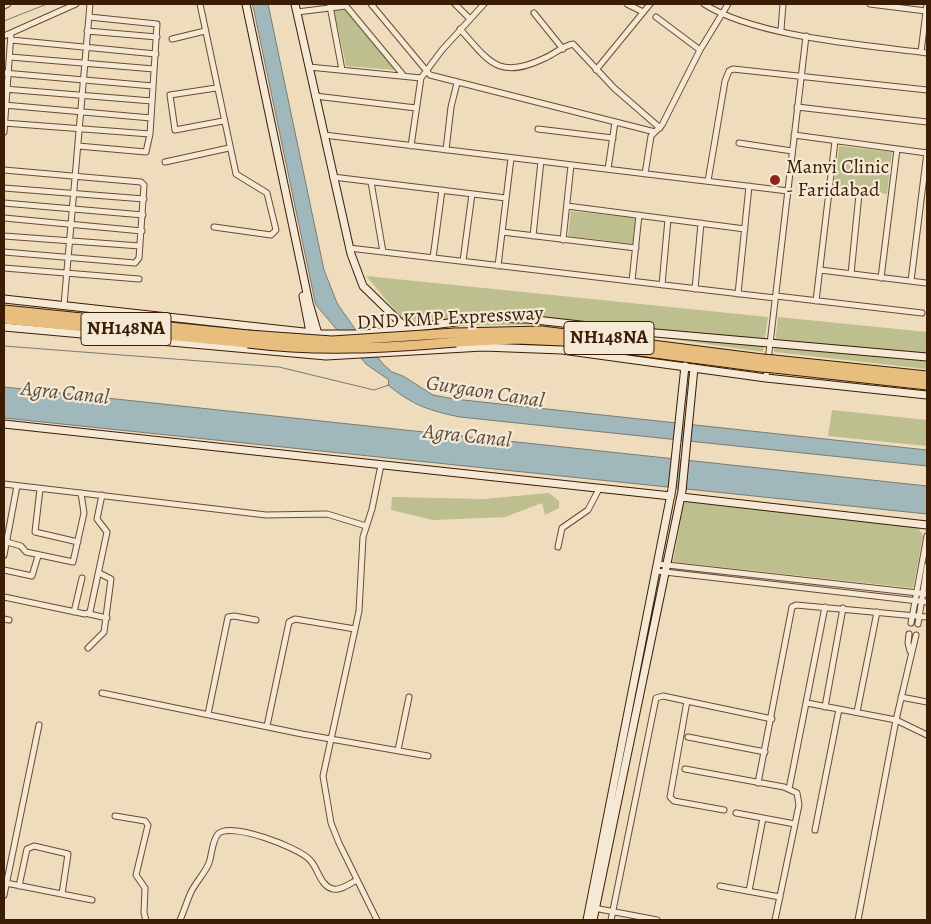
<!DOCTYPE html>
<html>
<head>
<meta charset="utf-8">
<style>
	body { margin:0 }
	#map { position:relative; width:931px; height:924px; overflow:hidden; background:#efdcbd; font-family:Alegreya,serif }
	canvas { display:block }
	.frame { position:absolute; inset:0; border:5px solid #3b1c05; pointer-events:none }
</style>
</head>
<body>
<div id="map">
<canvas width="931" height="924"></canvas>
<div class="frame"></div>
</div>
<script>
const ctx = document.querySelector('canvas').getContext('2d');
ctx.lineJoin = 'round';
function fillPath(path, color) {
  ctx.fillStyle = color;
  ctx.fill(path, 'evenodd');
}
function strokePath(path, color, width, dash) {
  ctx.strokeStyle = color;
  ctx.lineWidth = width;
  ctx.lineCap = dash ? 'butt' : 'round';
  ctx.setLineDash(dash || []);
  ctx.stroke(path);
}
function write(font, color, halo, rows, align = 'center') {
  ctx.font = font + ' Alegreya,serif';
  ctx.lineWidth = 4.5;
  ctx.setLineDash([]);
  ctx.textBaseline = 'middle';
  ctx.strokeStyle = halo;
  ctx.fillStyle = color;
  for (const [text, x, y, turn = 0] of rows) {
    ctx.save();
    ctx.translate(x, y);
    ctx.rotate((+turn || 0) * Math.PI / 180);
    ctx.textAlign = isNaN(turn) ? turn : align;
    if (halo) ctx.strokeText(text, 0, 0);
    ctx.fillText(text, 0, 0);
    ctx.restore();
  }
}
fillPath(new Path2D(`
	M346,7L396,70L346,66L334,9Z
	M839,146L892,152L887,194L834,187Z
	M571,211L636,218L633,244L568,236Z
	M366,276L768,317L763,352L566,324L421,326L404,321Z
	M778,317L927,332V369L774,352Z
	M832,410L927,420V446L828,436Z
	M549,493L559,501V508L545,515L542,503L505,517L433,520L391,510L392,497L484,499Z
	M684,502L918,527L923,536L913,588L673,562Z`), '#bdbf8e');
const water = new Path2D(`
	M253,4H268L324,270L337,303L357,332L384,365L392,372L403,376L433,395L454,399L927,450V466L460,417C430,411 412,405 388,385L389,380L366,364L316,305Z
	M4,387L927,486V514L4,418Z`);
fillPath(water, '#a0b8bc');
strokePath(water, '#787a73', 1);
strokePath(new Path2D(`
	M4,21L47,4
	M4,346L279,367L374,390L389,385`), '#787a73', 1);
const street = new Path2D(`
	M200,4L236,174L267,193L276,230L271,235L214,227
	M371,4L430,75L655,132
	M455,4L469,18
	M627,4L643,12
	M704,4C756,37 865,45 927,53
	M870,4L926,11
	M4,6L8,4
	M330,6L342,70
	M297,12L346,6L404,76
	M534,13L563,49
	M656,17L700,50
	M460,29C490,63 499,80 545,58C554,54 563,46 573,44L614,88L660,128
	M781,30L783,4
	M87,31L157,37
	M4,36L76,4
	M172,39L205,31
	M11,40L156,54
	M921,52L927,4
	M10,57L154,69
	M309,67L421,78
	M596,70L650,4
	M4,73L153,86
	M216,88L170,95L175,130L223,121
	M4,89L152,101
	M315,96L416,108
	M4,105L151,118
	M797,107L927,122
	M4,123L150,134
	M538,129L613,138
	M4,132L11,33
	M324,135L788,191
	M794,135L927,153
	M739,143L792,151
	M78,146L146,152L150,134L157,24L89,17
	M411,146L421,78L442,50L484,4
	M446,150L451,107L457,83
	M165,162L229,148
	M608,169L615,122
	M4,170L141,182L144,185L139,258L135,263L4,252
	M645,174L651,136L662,125L700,50L728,4
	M333,177L506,198
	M708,181L725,81L729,71L733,69L927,90
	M371,182L383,252
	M4,188L144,199
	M4,203L143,215
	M567,206L745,229
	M4,218L142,231
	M502,232L636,248
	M4,236L140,246
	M533,236L541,161
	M563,240L571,165
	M349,248L775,298
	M433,258L442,190
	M463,261L472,194
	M498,266L511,158
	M4,268L139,279
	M820,270L926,283
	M851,274L859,194
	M881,278L897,149
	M632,281L639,215
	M911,281L927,152
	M662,285L668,219
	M695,289L701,223
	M738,294L749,186
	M776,296L922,313
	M816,301L835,141
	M64,305L90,4
	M766,378L806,36
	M4,484L266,515L327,514L366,526
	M40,489L35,532L78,542
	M7,542L21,546L26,552L73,562L84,513L81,493
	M558,547L562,528L588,510L599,489
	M4,555L17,486
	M658,564L927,594
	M4,570L32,576L38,556
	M656,571L927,602
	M4,597L85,614L90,612L107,532L97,519L102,495
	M74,612L82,578
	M89,614L107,618
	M4,619L9,620
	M911,623L927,536
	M918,624L927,566
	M909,634L908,643L910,651
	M88,648L104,632L111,579L99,573
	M102,693L302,734L428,756
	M901,697L927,702
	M687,701L670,797L674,801L724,810
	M807,703L896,720L927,735
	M825,707L843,608
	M857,712L877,612
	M208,714L228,617L234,616L256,620
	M267,726L289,622L295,619L355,629
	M688,737L765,752
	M398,750L409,697
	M685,769L784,787L797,793L799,805L775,920
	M758,783L792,607L796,605L927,617
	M789,789L825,607
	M736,813L795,824
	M115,816L145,821L148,825L136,875L145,888L144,913L146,920
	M815,830L839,709
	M6,883L92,900
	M19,886L27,849L34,846L68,854L62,894
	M720,886L780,897
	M749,891L763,818
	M4,895L39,725
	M594,908L657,920
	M180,920C184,911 187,901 191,892C196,882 205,873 209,863C212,854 212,841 218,834C230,821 300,848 310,860C318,868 320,886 333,889C340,891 351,883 357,880
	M377,920L339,843L331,823L323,776L359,611L363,537L372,509L381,465
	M611,920L656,698L663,696L772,719
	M858,920L896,720L916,635`);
const secondary = new Path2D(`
	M246,4L309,303L318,334
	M295,4L351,254L363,286L408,330
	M303,296L310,332
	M4,299L322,334H365L486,318L527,319L633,331L927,357
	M4,327L326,356L483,347L562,350L766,378L927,395
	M4,424L671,496
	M681,497L927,525
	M587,920L672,489L685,366
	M593,920L682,491L694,368`);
const highway = new Path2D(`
	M4,310L248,335
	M4,319L248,343
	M455,333L542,331L762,359
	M456,342L517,339L563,341L761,367
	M774,360L927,376
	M774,368L927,385`);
strokePath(street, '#684c33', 7);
strokePath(secondary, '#3b1c05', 9);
strokePath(highway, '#3b1c05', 11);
strokePath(street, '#f5e8d4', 5);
strokePath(secondary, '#f5e8d4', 7);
strokePath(highway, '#e8be7e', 9);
const highwayBridge = new Path2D(`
	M248,335L332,341L455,333
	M248,343C320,352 385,348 456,342
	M762,359L774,360
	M761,367L774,368`);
strokePath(highwayBridge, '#3b1c05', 11, []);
strokePath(highwayBridge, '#e8be7e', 9);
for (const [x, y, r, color] of [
	[775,180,6,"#8f2418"]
]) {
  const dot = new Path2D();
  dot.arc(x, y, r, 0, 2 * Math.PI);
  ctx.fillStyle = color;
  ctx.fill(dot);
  strokePath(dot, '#f5e8d4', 2);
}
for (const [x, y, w] of [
	[126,329,90],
	[609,338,90]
]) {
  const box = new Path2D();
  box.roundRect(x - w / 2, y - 16.5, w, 33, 4);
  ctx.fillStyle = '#f5e8d4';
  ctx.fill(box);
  strokePath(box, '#3b1c05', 1);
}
write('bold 19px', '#3b1c05', null, [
	["NH148NA",126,329],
	["NH148NA",609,338]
]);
write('20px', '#3b1c05', '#f5e8d4', [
	["Manvi Clinic",786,168],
	["- Faridabad",786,191]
], 'left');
write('20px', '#3b1c05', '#f5e8d4', [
	["DND KMP Expressway",450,319,-3]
]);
write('italic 21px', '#594b3c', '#f5e8d4', [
	["Gurgaon Canal",485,393,9],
	["Agra Canal",65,394,6],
	["Agra Canal",467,437,6]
]);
</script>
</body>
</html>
